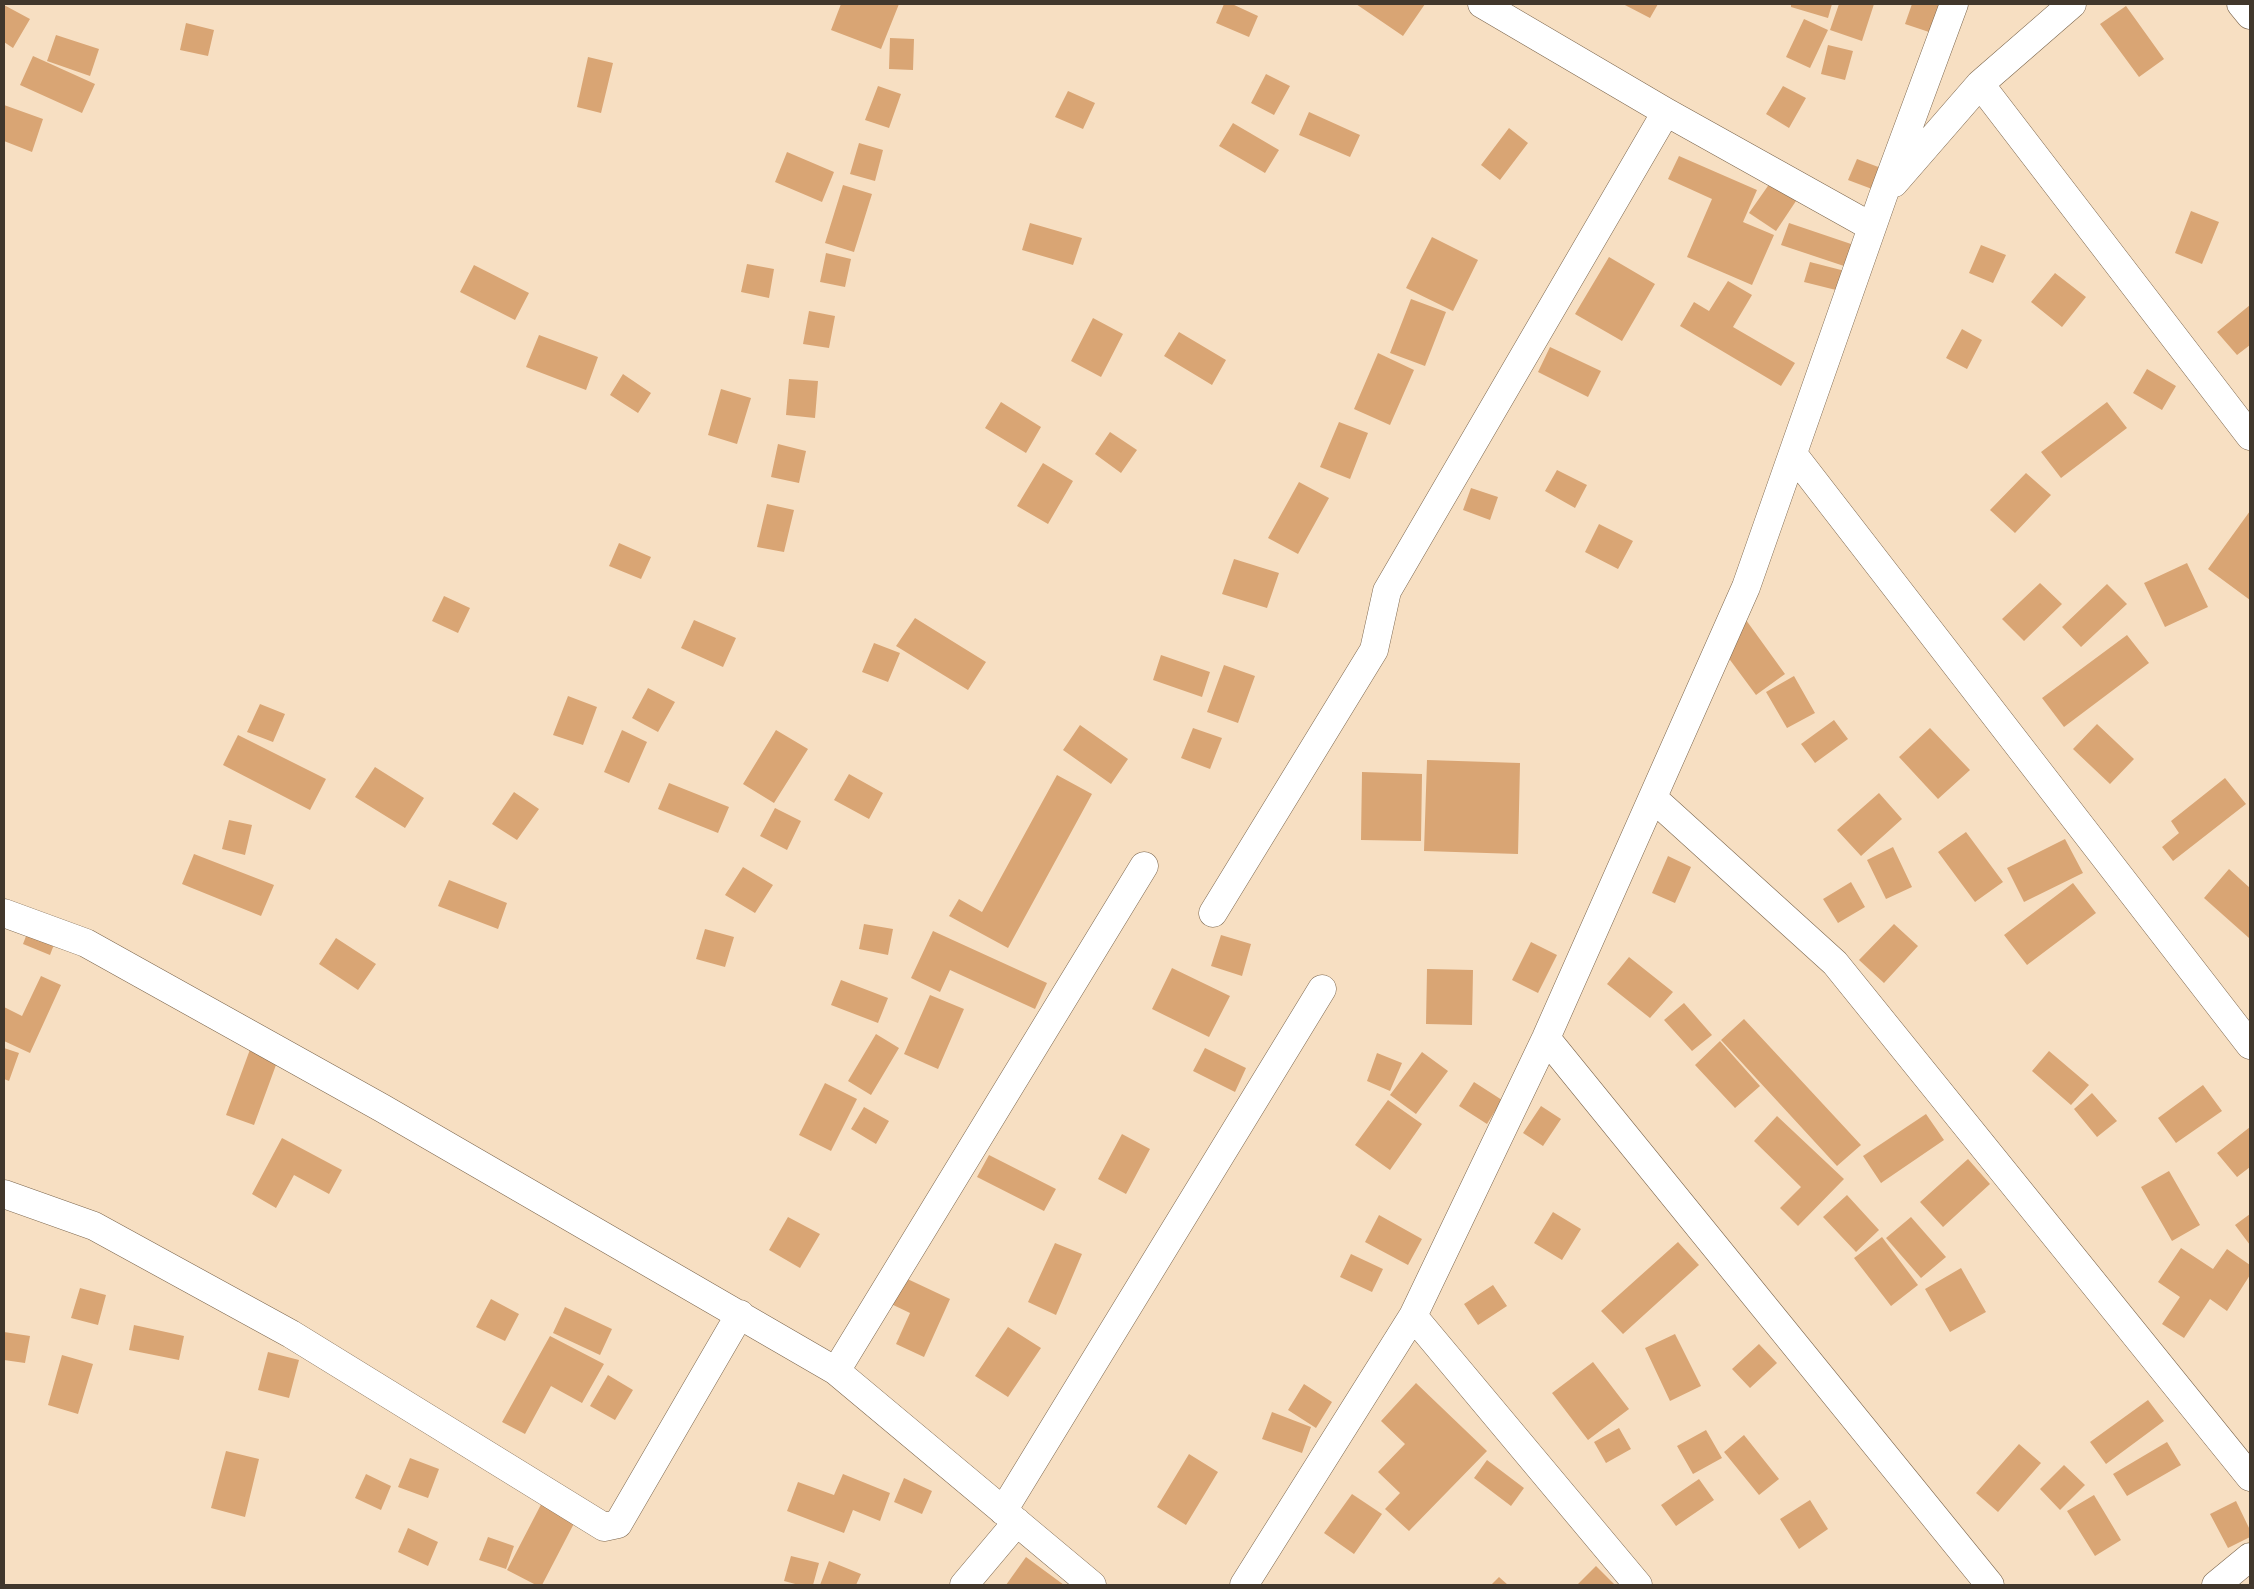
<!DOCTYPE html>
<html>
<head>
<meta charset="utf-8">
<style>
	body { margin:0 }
	#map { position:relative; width:2254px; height:1589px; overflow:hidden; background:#f7dfc2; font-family:"PT Sans",sans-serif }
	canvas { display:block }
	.frame { position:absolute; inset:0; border:5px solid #41372c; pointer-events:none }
</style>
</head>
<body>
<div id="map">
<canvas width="2254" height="1589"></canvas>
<div class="frame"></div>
</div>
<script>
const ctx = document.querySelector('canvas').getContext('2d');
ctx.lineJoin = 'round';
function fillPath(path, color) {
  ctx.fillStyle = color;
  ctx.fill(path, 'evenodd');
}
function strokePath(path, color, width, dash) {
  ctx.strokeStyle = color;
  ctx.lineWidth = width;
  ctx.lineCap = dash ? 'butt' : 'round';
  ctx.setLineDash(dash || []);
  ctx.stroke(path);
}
fillPath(new Path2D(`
	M841,4H899L881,49L831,30Z
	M1224,4H1232L1258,16L1249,37L1216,23Z
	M1356,4H1425L1403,36Z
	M1623,4H1658L1650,18Z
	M1791,4H1832L1828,18L1791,7Z
	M1839,4H1874L1862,41L1830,30Z
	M1912,4H1942L1932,33L1905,24Z
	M4,5L30,19L13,48L4,42Z
	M2126,6L2164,59L2139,77L2100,24Z
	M1804,19L1828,30L1810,68L1786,57Z
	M186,23L214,30L208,56L180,50Z
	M56,35L99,49L90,76L47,61Z
	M890,38L914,39L913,70L889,69Z
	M1828,45L1853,51L1845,80L1821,74Z
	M33,56L95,84L82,113L20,85Z
	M588,57L613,63L601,113L577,107Z
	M1266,74L1290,86L1274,115L1251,103Z
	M878,86L901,94L889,128L865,120Z
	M1783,86L1806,98L1789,128L1766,114Z
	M1068,91L1095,103L1083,129L1055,117Z
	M4,105L43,119L32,152L4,141Z
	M1309,112L1360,135L1350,157L1299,135Z
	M1233,123L1279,150L1265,173L1219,146Z
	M1509,128L1528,143L1500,180L1481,165Z
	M859,143L883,150L875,181L850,174Z
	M787,152L834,172L822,202L775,182Z
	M1679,156L1757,190L1743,222L1774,235L1752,285L1687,257L1712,199L1668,179Z
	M1857,159L1881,168L1872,189L1848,180Z
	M1784,163L1810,180L1776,231L1749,213Z
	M843,185L872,194L854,252L825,243Z
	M2191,211L2219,222L2202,264L2175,253Z
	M1030,223L1082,238L1073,265L1022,250Z
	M1789,223L1854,245L1847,267L1781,245Z
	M1432,237L1478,260L1453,311L1406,288Z
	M1981,245L2006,255L1993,283L1969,273Z
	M826,253L851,259L845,287L820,282Z
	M1609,257L1655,284L1622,341L1575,314Z
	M1810,262L1845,271L1840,291L1804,282Z
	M747,264L774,269L769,298L741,292Z
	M474,265L529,293L515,320L460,292Z
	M2055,273L2086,297L2062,327L2031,302Z
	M1728,281L1752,295L1733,327L1795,363L1781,386L1680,326L1694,302L1709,311Z
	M1411,299L1446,312L1425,366L1390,353Z
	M2250,305V345L2237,355L2217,332Z
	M809,311L835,316L829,348L803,344Z
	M1093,318L1123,334L1101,377L1071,361Z
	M1962,329L1982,340L1967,369L1946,358Z
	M1179,332L1226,360L1212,385L1164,356Z
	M539,335L598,357L586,390L526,367Z
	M1550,347L1601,371L1588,397L1538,372Z
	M1378,353L1414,370L1390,425L1354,409Z
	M2147,369L2176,386L2162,410L2133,393Z
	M623,374L651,393L638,413L610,395Z
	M789,379L818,381L815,418L786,415Z
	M721,389L751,398L737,444L708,435Z
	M1001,402L1041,427L1026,453L985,428Z
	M2107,402L2127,428L2061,478L2041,452Z
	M1339,422L1368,433L1350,479L1320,467Z
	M1110,432L1137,450L1121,473L1095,454Z
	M778,444L806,451L799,483L771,477Z
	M1043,463L1073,481L1048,524L1017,506Z
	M1557,470L1587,485L1575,508L1545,491Z
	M2026,473L2051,495L2015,533L1990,510Z
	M1299,482L1329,498L1298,554L1268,538Z
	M1471,488L1498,497L1490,520L1463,510Z
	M767,504L794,510L784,552L757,547Z
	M2250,511V600L2208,569Z
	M1599,524L1633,541L1618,569L1585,552Z
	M619,543L651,557L641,579L609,566Z
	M1234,559L1279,573L1267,608L1222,594Z
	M2187,563L2208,607L2165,627L2144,583Z
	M2040,583L2062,604L2024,641L2002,619Z
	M2107,584L2127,604L2081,647L2062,627Z
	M444,596L470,608L458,633L432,621Z
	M915,618L986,662L968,690L896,646Z
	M694,620L736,638L723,667L681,648Z
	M1746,620L1785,674L1756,695L1716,641Z
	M2127,635L2149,663L2064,727L2042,698Z
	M874,643L900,653L888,682L862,672Z
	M1161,655L1210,672L1202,697L1153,680Z
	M1224,665L1255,676L1238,723L1207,712Z
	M1794,676L1815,713L1787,728L1766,692Z
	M648,688L675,702L658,732L632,718Z
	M568,696L597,707L583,745L553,735Z
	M260,704L285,714L273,742L247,732Z
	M1834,720L1848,739L1815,763L1801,744Z
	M2097,724L2134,759L2110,784L2073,749Z
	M1080,725L1128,759L1111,784L1063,750Z
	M1193,728L1222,738L1210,769L1181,758Z
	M1930,728L1970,770L1938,799L1899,757Z
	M622,730L647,742L629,783L604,772Z
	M776,730L808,749L774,803L743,784Z
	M238,735L326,779L310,810L223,765Z
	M1427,760L1520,763L1518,854L1424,851Z
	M375,767L424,798L405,828L355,797Z
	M1362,772L1422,774L1421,841L1361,840Z
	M849,774L883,793L869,819L834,800Z
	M1057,775L1092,794L1008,948L949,916L959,899L982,912Z
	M2225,778L2246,804L2173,861L2162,847L2179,833L2171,821Z
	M669,783L729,807L718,833L658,809Z
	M514,792L539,809L517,840L492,824Z
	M1879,793L1902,819L1861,856L1837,830Z
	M775,808L801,821L787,850L760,836Z
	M229,820L252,825L245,855L222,849Z
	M1966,832L2003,882L1975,902L1938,852Z
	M2065,839L2083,873L2024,902L2007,868Z
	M1893,847L1912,887L1886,899L1867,860Z
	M194,854L274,885L261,916L182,884Z
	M1668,856L1691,867L1675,903L1652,893Z
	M743,867L773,885L755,913L725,895Z
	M2229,869L2250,888L2249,938L2204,898Z
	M449,880L507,903L498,929L438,906Z
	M1851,882L1865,907L1838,923L1823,899Z
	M2073,883L2096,913L2027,965L2004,935Z
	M33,918L60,929L50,955L23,944Z
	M864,924L893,929L888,955L859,949Z
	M1894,924L1918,946L1884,983L1859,960Z
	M705,929L734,937L725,967L696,959Z
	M933,931L1047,983L1035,1009L950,970L940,992L911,978Z
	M1221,935L1251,944L1242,976L1211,966Z
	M336,938L376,964L358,990L319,964Z
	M1531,942L1557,955L1538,993L1512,980Z
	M1629,957L1673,992L1650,1018L1607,984Z
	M1172,968L1230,996L1209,1037L1152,1009Z
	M1427,969L1473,970L1472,1025L1426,1024Z
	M41,976L61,985L30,1053L4,1041V1007L22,1016Z
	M841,980L888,998L878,1023L831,1005Z
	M930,995L964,1009L938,1069L904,1054Z
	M1684,1003L1712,1035L1692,1051L1664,1020Z
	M1744,1019L1861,1145L1837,1166L1721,1040Z
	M876,1034L899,1048L871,1095L848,1081Z
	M1720,1041L1760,1086L1735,1108L1695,1065Z
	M252,1044L280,1054L254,1125L226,1115Z
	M4,1048L19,1053L9,1081L4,1079Z
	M1205,1048L1246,1068L1235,1092L1193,1071Z
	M2049,1051L2089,1085L2071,1105L2032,1071Z
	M1422,1052L1448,1071L1416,1114L1390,1095Z
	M1377,1053L1402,1063L1390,1091L1367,1081Z
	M1474,1082L1502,1100L1487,1124L1459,1106Z
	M825,1083L857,1099L831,1151L799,1135Z
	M2203,1085L2222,1111L2176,1143L2158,1118Z
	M2092,1093L2117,1121L2097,1137L2074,1109Z
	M1388,1100L1422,1124L1390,1170L1355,1145Z
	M1541,1106L1561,1119L1543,1146L1523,1133Z
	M864,1107L889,1121L876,1144L851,1129Z
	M1926,1114L1944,1140L1881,1183L1863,1156Z
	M1777,1116L1844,1179L1798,1226L1780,1208L1801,1187L1754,1141Z
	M2250,1127V1167L2237,1177L2217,1153Z
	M1122,1134L1150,1149L1126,1194L1098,1179Z
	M282,1138L342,1170L329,1194L294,1175L276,1208L252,1194Z
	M989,1155L1056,1189L1044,1211L977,1177Z
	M1968,1159L1990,1184L1943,1227L1920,1202Z
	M2169,1171L2200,1225L2172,1241L2141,1187Z
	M1847,1195L1879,1230L1856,1252L1823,1217Z
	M1553,1212L1581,1229L1562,1260L1534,1243Z
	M2250,1214V1245L2235,1225Z
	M1379,1215L1422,1239L1408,1265L1365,1242Z
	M788,1217L820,1234L800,1268L769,1250Z
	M1911,1217L1946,1257L1921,1278L1886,1238Z
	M1882,1237L1918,1285L1891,1306L1854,1258Z
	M1678,1242L1699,1265L1623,1334L1601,1311Z
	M1055,1243L1082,1254L1056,1315L1028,1302Z
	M2181,1248L2213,1269L2227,1249L2250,1265V1275L2227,1311L2210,1299L2184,1338L2162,1324L2180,1297L2158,1282Z
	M1351,1254L1383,1269L1372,1292L1340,1277Z
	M1961,1268L1986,1312L1950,1332L1925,1289Z
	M899,1275L950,1299L924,1357L896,1344L910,1313L887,1302Z
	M1493,1285L1507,1306L1478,1325L1464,1304Z
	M80,1288L106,1295L98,1325L71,1318Z
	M491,1299L519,1314L505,1341L476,1327Z
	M565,1307L612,1329L600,1355L553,1333Z
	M134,1325L184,1336L179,1360L129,1350Z
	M1008,1327L1041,1348L1008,1397L975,1376Z
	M4,1332L30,1336L25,1363L4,1360Z
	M1675,1334L1701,1386L1670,1401L1645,1348Z
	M550,1336L604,1364L582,1403L551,1386L525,1434L502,1422Z
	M1759,1344L1777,1363L1750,1388L1732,1369Z
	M268,1352L299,1360L289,1398L258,1390Z
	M62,1355L93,1364L78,1414L48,1405Z
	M1593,1362L1629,1409L1588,1440L1552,1393Z
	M608,1375L633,1390L615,1420L590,1406Z
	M1416,1383L1487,1451L1409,1531L1385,1509L1400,1493L1378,1472L1405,1444L1381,1421Z
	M1304,1384L1332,1402L1316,1428L1288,1410Z
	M2148,1400L2164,1421L2106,1464L2090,1442Z
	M1272,1412L1311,1427L1302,1453L1262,1439Z
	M1619,1428L1631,1449L1606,1463L1594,1442Z
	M1706,1430L1722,1458L1693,1474L1677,1446Z
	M1744,1435L1779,1479L1759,1495L1724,1452Z
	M2167,1442L2181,1465L2127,1496L2113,1474Z
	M2019,1444L2041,1463L1998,1512L1976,1493Z
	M226,1451L259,1459L245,1517L211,1508Z
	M1189,1454L1218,1472L1186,1525L1157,1507Z
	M410,1458L439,1469L428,1498L398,1487Z
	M1487,1460L1524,1488L1511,1506L1474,1478Z
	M2064,1465L2085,1485L2060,1510L2040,1489Z
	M366,1474L391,1486L381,1510L355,1498Z
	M843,1474L890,1493L880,1521L853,1510L844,1533L787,1511L798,1482L834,1495Z
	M904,1478L932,1491L922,1514L894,1502Z
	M1699,1479L1714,1500L1676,1526L1661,1505Z
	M547,1493L581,1510L542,1585H536L507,1570Z
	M1352,1494L1382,1514L1354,1554L1324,1533Z
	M2094,1495L2121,1540L2095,1556L2067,1511Z
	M1810,1500L1828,1529L1799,1549L1780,1519Z
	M2236,1501L2250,1530V1537L2228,1548L2210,1514Z
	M408,1528L438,1542L428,1566L398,1552Z
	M488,1537L514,1546L506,1569L479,1560Z
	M791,1556L819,1563L813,1585H799L784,1581Z
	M1026,1557L1064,1585H1006Z
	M829,1561L861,1574L856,1585H820Z
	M1596,1566L1615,1585H1577Z
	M1499,1577L1508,1585H1491Z`), '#d9a574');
const minor = new Path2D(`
	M1482,4L1666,112L1872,227
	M2241,4L2250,15
	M1980,84L2250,436
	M1894,183L1980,84L2072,4
	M1793,454L2250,1045
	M1653,798L1835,963L2250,1477
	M4,913L86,943L382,1108L836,1371L1092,1585
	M1213,913L1374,650L1387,591L1666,112
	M1546,1038L1990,1585
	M4,1194L94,1226L291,1334L604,1527L618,1524L740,1314
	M1413,1316L1638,1585
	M836,1371L1144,866
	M1003,1511L1322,989
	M964,1585L1017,1522
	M1244,1585L1413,1316L1546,1038L1746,587L1883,196L1954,4
	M2216,1585L2250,1557`);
strokePath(minor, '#7b654c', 29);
strokePath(minor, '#fff', 28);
</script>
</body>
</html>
